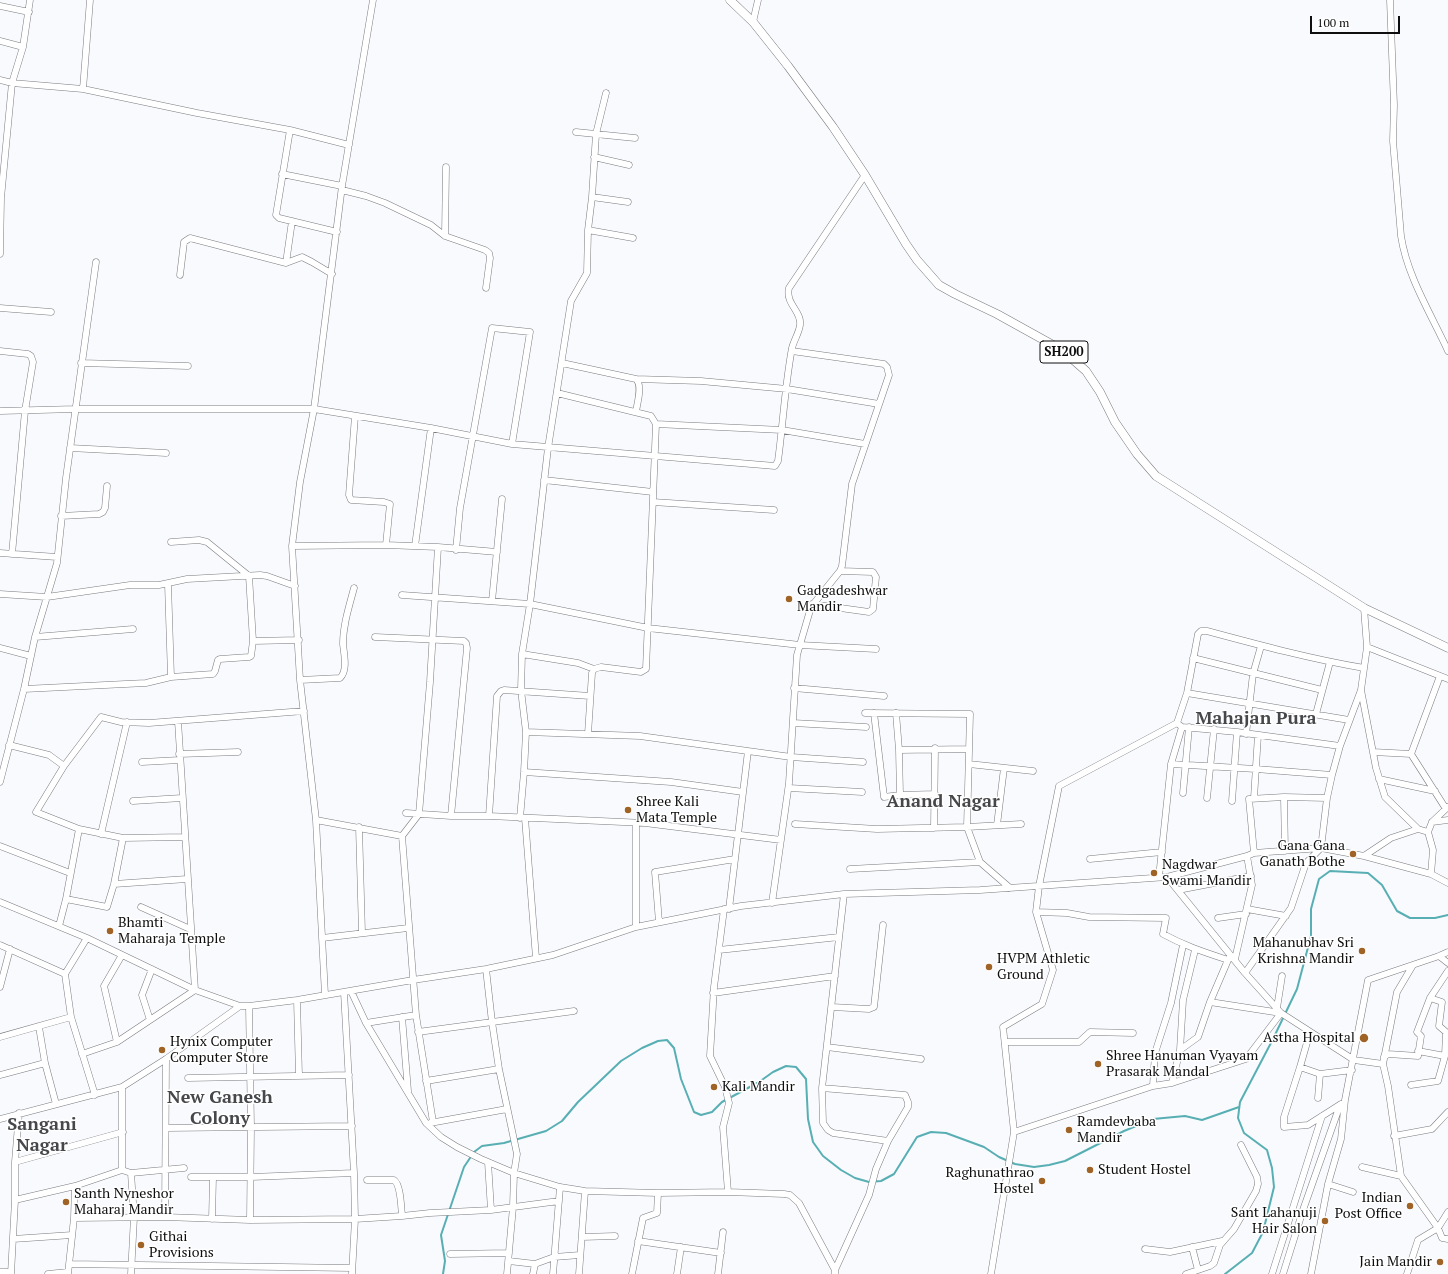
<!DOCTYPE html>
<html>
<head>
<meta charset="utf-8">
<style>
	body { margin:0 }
	#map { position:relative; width:1448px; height:1274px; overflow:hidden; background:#f8fafe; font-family:"PT Serif",serif }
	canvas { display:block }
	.scale { position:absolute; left:1310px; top:16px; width:90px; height:18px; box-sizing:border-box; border:2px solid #0e0e0f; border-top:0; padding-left:5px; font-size:12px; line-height:14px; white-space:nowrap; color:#0e0e0f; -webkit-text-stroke:3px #fff; paint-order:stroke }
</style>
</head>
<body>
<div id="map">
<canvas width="1448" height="1274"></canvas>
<div class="scale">100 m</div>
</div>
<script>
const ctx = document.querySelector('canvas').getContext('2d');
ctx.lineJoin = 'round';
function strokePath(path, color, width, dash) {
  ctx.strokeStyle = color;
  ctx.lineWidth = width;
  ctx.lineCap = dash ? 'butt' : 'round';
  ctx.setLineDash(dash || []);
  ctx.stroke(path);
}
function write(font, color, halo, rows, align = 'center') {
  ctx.font = font + ' "PT Serif",serif';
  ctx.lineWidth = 3;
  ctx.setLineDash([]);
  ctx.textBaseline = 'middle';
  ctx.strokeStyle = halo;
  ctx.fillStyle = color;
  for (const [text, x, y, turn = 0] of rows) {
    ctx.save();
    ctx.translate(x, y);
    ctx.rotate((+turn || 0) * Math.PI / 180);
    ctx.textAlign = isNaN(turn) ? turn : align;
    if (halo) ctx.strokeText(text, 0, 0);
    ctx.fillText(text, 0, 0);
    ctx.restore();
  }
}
strokePath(new Path2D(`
	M443,1274L445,1261L441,1235L464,1167L474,1152L482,1146L504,1143L546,1131L562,1121L578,1102L621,1061L642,1048L658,1041L667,1040L674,1048L681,1079L694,1112L701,1115L712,1112L722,1102L759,1082L773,1072L786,1066L796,1067L806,1079L808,1119L813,1142L823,1156L841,1170L855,1178L869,1182L881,1181L894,1174L917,1137L931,1132L946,1133L984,1147L999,1157L1015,1164L1034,1167L1049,1165L1065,1161L1124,1131L1153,1119L1185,1116L1202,1120L1239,1107
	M1225,1274L1252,1253L1263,1232L1274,1187L1272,1168L1267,1150L1244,1133L1238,1118L1240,1102L1273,1039L1297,989L1311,936V909L1319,879L1330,871L1368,873L1382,885L1397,911L1410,918H1435L1448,915`), '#58afb3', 2);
const minor = new Path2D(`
	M1390,0L1394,105L1393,141L1401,236C1407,276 1431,314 1448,351
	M0,6L29,12
	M753,22L758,0
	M0,41L23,47
	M0,80L12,83L83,89L197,113L290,130L349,145
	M83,89L90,0
	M290,130L276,215L279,218L337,232
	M576,132L635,138
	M594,157L629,165
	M282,174L342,186
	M342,190L366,196L385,203L431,225L445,236L485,250L489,253L490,258L486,288
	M592,197L628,202
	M588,230L633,238
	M445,236L446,167
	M0,254L1,198L12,83L23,47L30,0
	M286,263L292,221
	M180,275L184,242L190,238L286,263L302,257L312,262L332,274
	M0,308L51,312
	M0,351L28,354L31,356L33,362L25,411L12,554
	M81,363L188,366
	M562,363L636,379C643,386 637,403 636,412
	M636,379L701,381L787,389L879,404
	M557,393L651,416L656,424L646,669L641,672L601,667L594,669L592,673L588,734
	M0,411L76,409H314L431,428
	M355,416L349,495L351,500L384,502L390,504L386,545
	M656,424L782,430L865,444
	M70,448L166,453
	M544,480L653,492
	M653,502L774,510
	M61,516L99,514L103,512L105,508L107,486
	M292,546L386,545L438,547L497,552
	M415,546L431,428L512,444L775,466L778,461C783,424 785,385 792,348C794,340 799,333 800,325C802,311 785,304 789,288L865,175
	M456,550L460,508L492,328L530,332L512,444
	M0,553L57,557
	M168,584L171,677
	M0,594L47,597L130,585H159L187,579L260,575L267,576L295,586
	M402,595L530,604L648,628L800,645L876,649
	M492,601L502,499
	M812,604L869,612L873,609L876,577L873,572L840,571
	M35,637L133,629
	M375,637L464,641L466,643L467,648L451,816
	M253,641L299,640
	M1367,647L1448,679
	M0,648L31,656
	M522,654L578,663L594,669
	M1193,658L1322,690
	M1440,676L1411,754L1446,809
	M300,680L340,678C348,671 344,654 343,644C343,625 349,607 354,588
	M794,688L884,696
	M24,689L146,683L171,677L213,674L215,671L218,660L220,659L249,657L251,656L253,641L249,576L207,542L199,540L171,542
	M1361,690L1376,768L1385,797L1418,829L1428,832
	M1187,693L1349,720
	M865,713L970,714L967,827L980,862L1010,888
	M874,713L884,797L900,795L935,794
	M896,713L899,750L900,795
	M1316,714L1330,662
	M793,723L866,727
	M1182,727L1237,732L1340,746
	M526,732L640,736L791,757L863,762
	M1246,734L1253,674L1261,646
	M9,745L49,755L64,766
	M899,750L969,749
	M1373,752L1411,754
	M179,754L238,752
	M142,762L180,760
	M969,764L1033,771
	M1171,764L1256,769L1332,775
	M524,772L671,782L743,792
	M1379,779L1435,791
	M0,782L24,689L35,637L57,563L66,478L96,262
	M789,788L862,792
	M1183,793L1189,727
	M1284,797L1285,851
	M1207,798L1214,729
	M1254,798L1258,735
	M133,801L182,798
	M1232,801L1237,732
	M406,813L451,816H489L645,823L781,840
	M489,816L497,696L501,691L504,690L590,696
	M520,818L524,772L526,732L521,690L522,654L530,604L548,448L571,301L587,273L588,230L592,197L596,134L606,93
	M525,818L536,958
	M316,820L402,836L416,1015L433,1122
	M1432,822L1448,820
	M795,824L877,829L967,827L1021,824
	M997,825L1004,768
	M359,827L362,933
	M934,828L935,748
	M79,829L123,838
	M101,834L127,722
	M402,836L419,814L430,682L438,547
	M0,846L70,873
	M1254,853L1249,799L1284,797L1327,798
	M1364,856L1391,838L1418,829
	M1090,859L1162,852
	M850,869L980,862
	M1431,874L1433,850L1428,832L1432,822L1448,807
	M1159,877L1171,764L1182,727L1177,723L1187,693L1198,634L1201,631H1207C1259,645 1311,659 1364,668
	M1167,877L1245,973L1281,1013L1354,1060L1383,1064
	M114,884L187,879
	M1178,890L1251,876
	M844,894L822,1088L823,1123L828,1130L833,1133L888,1141
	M66,899L107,907L114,884L123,838L185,837
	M0,902L87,938L195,990L240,1006H249L297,1000L413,980L486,969L553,955L636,927L741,906L844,894L980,890L1167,877L1247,856L1254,853L1321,848L1364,856L1431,874L1448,883
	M772,903L789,783L797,655L811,607L840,571L842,566L852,484L889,375L887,367L884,364L792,351
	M141,907L190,929
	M724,909L714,987L710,1056L725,1087L729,1103L723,1127L728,1192
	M729,909L748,751
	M1247,909L1286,916
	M1036,912L1067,913L1089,917L1166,918L1163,934C1185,946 1204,952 1228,960
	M1218,918L1246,914
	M659,922L655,872L735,859
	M59,926L66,899L79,829L36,812L64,766L101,717L121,722L149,723L304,711
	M636,927V823
	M87,938L65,974L71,1017L95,1095
	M322,938L408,928
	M0,945L65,974
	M719,950L839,937
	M1439,956L1448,963
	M1235,959L1252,885L1247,856
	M1413,965L1397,992L1383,1064L1388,1086L1401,1176L1438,1228L1442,1238L1448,1239
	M486,969L492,1022L499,1069L517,1154L514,1173L513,1207L507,1274
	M1245,973L1291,908L1306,863L1321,848L1327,798L1332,775L1340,746L1361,690L1367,647L1364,608
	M0,987L10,949
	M351,991L366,1023L426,1123L441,1137L457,1147L481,1159L514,1173L560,1187L585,1191L658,1193L728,1192L784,1194L790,1195L799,1203L835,1270V1274
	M344,992L354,1173L355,1219L352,1274
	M713,993L835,976
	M325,995L316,820L300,680L292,546L300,482L314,409L342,186L373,0
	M297,1000L299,1076
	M249,1006L251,1127L250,1220
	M832,1007L869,1009L874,1007L883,925
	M1277,1008L1282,976
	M402,1017L408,1091
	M150,1020L142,995L152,969
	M366,1023L416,1015
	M39,1027L45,1063L56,1104
	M418,1032L574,1011
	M1310,1032L1300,1067L1284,1117V1127L1308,1125L1341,1104
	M0,1037L71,1017
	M117,1042L104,986L122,955
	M1005,1042H1079L1090,1032L1133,1033
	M827,1047L921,1059
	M1180,1050L1183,1000L1195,950
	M1418,1051L1445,1056
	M82,1054L117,1042L195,990L178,721
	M1384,1057L1388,1054L1418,1056L1421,1036L1417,1032L1430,998L1448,971
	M1300,1067L1320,1074L1352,1070
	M0,1075L45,1063
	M188,1078L349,1075
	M426,1081L499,1069
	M1172,1083L1180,1050L1198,1037L1210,1002L1228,960L1230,958
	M1411,1085L1438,1081L1445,1056L1446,1032L1439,1026L1442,1002L1430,998
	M1153,1086L1155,1053L1171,1003L1183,945
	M122,1087V1170L131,1173L134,1217L131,1274
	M822,1088L905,1095L908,1102V1107L888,1141L876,1169L869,1195L835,1270
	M1318,1098L1320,1074
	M0,1119L122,1087L166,1059L240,1006
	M430,1123L507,1109
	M166,1128L352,1126
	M1014,1132L1153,1086L1172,1083L1246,1059L1281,1013L1210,1002
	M1394,1136L1432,1129L1448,1112
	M15,1162L123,1132
	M488,1162L491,1210
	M1362,1167L1401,1176
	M131,1173L184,1168
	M191,1177H251L354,1173
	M367,1180H394C401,1185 401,1207 402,1216
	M1328,1184L1353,1192
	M15,1200L75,1186L122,1170
	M165,1217L166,1059
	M74,1218L165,1217L250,1220L355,1219L402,1216L430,1213L491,1210L559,1201
	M212,1219L213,1177
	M582,1237L615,1236
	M13,1239L72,1235
	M638,1241L721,1253
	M1192,1247L1198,1270
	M1145,1249L1170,1252L1222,1241
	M450,1254L509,1253
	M509,1261L535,1264L554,1257L580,1255
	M69,1264L352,1268
	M0,1272H11
	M11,1274L15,1200V1162L19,1113
	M48,1274L68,1272
	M68,1274L74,1218L75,1186
	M533,1274L535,1264
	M553,1274L560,1187
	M579,1274L585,1191
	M632,1274L643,1218L657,1213L658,1193
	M677,1274L681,1247
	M718,1274L723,1232
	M991,1274L1014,1132L1003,1027L1042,1004L1053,970L1036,912L1039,886L1059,786L1177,723
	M1186,1274L1210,1266L1214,1263L1220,1245L1234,1229L1256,1191L1258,1184L1257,1177L1241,1145
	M1272,1274L1322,1116
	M1283,1274L1303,1210L1340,1105
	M1311,1274L1328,1184L1341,1139L1345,1100L1368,980L1439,956L1448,952
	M1407,1274L1418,1240L1438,1228L1448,1212`);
const major = new Path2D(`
	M730,0L753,22L788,66L833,127L865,175L906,244L917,260L939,285L955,294L997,314L1062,350L1086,371L1100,392L1115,422L1137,454L1156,476L1364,608L1448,648`);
strokePath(minor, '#797b7e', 7);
strokePath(major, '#797b7e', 9);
strokePath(minor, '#fff', 6);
strokePath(major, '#fff', 8);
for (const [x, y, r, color] of [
	[789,599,4,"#a06326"],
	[628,810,4,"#a06326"],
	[1353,854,4,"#a06326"],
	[1154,873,4,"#a06326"],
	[110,931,4,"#a06326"],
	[1362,951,4,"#a06326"],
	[989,967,4,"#a06326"],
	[1364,1038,5,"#a06326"],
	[162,1050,4,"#a06326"],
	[1098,1064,4,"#a06326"],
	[714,1087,4,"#a06326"],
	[1069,1130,4,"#a06326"],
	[1090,1170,4,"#a06326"],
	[1042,1181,4,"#a06326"],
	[66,1202,4,"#a06326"],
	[1410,1206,4,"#a06326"],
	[1325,1221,4,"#a06326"],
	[141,1245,4,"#a06326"],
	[1440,1262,4,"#a06326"]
]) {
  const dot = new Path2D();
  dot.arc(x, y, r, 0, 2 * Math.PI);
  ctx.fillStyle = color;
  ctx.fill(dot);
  strokePath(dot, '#fff', 1.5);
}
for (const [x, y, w] of [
	[1064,352,48]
]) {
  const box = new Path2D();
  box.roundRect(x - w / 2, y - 11, w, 22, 3);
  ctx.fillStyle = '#fff';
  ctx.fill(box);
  strokePath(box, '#0e0e0f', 1);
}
write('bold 13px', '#0e0e0f', null, [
	["SH200",1064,352]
]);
write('14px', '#0e0e0f', '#fff', [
	["Gadgadeshwar",797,591],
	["Mandir",797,607],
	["Shree Kali",636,802],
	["Mata Temple",636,818],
	["Gana Gana",1345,846,"right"],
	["Ganath Bothe",1345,862,"right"],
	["Nagdwar",1162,865],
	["Swami Mandir",1162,881],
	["Bhamti",118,923],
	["Maharaja Temple",118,939],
	["Mahanubhav Sri",1354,943,"right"],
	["Krishna Mandir",1354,959,"right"],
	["HVPM Athletic",997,959],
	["Ground",997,975],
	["Astha Hospital",1355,1038,"right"],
	["Hynix Computer",170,1042],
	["Computer Store",170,1058],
	["Shree Hanuman Vyayam",1106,1056],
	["Prasarak Mandal",1106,1072],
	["Kali Mandir",722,1087],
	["Ramdevbaba",1077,1122],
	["Mandir",1077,1138],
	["Student Hostel",1098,1170],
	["Raghunathrao",1034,1173,"right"],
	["Hostel",1034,1189,"right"],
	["Santh Nyneshor",74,1194],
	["Maharaj Mandir",74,1210],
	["Indian",1402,1198,"right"],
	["Post Office",1402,1214,"right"],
	["Sant Lahanuji",1317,1213,"right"],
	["Hair Salon",1317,1229,"right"],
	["Githai",149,1237],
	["Provisions",149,1253],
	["Jain Mandir",1432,1262,"right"]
], 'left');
write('bold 18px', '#45474a', '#fff', [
	["Mahajan Pura",1256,719],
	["Anand Nagar",943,802],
	["New Ganesh",220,1098],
	["Colony",220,1119],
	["Sangani",42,1125],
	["Nagar",42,1146]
]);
</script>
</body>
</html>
